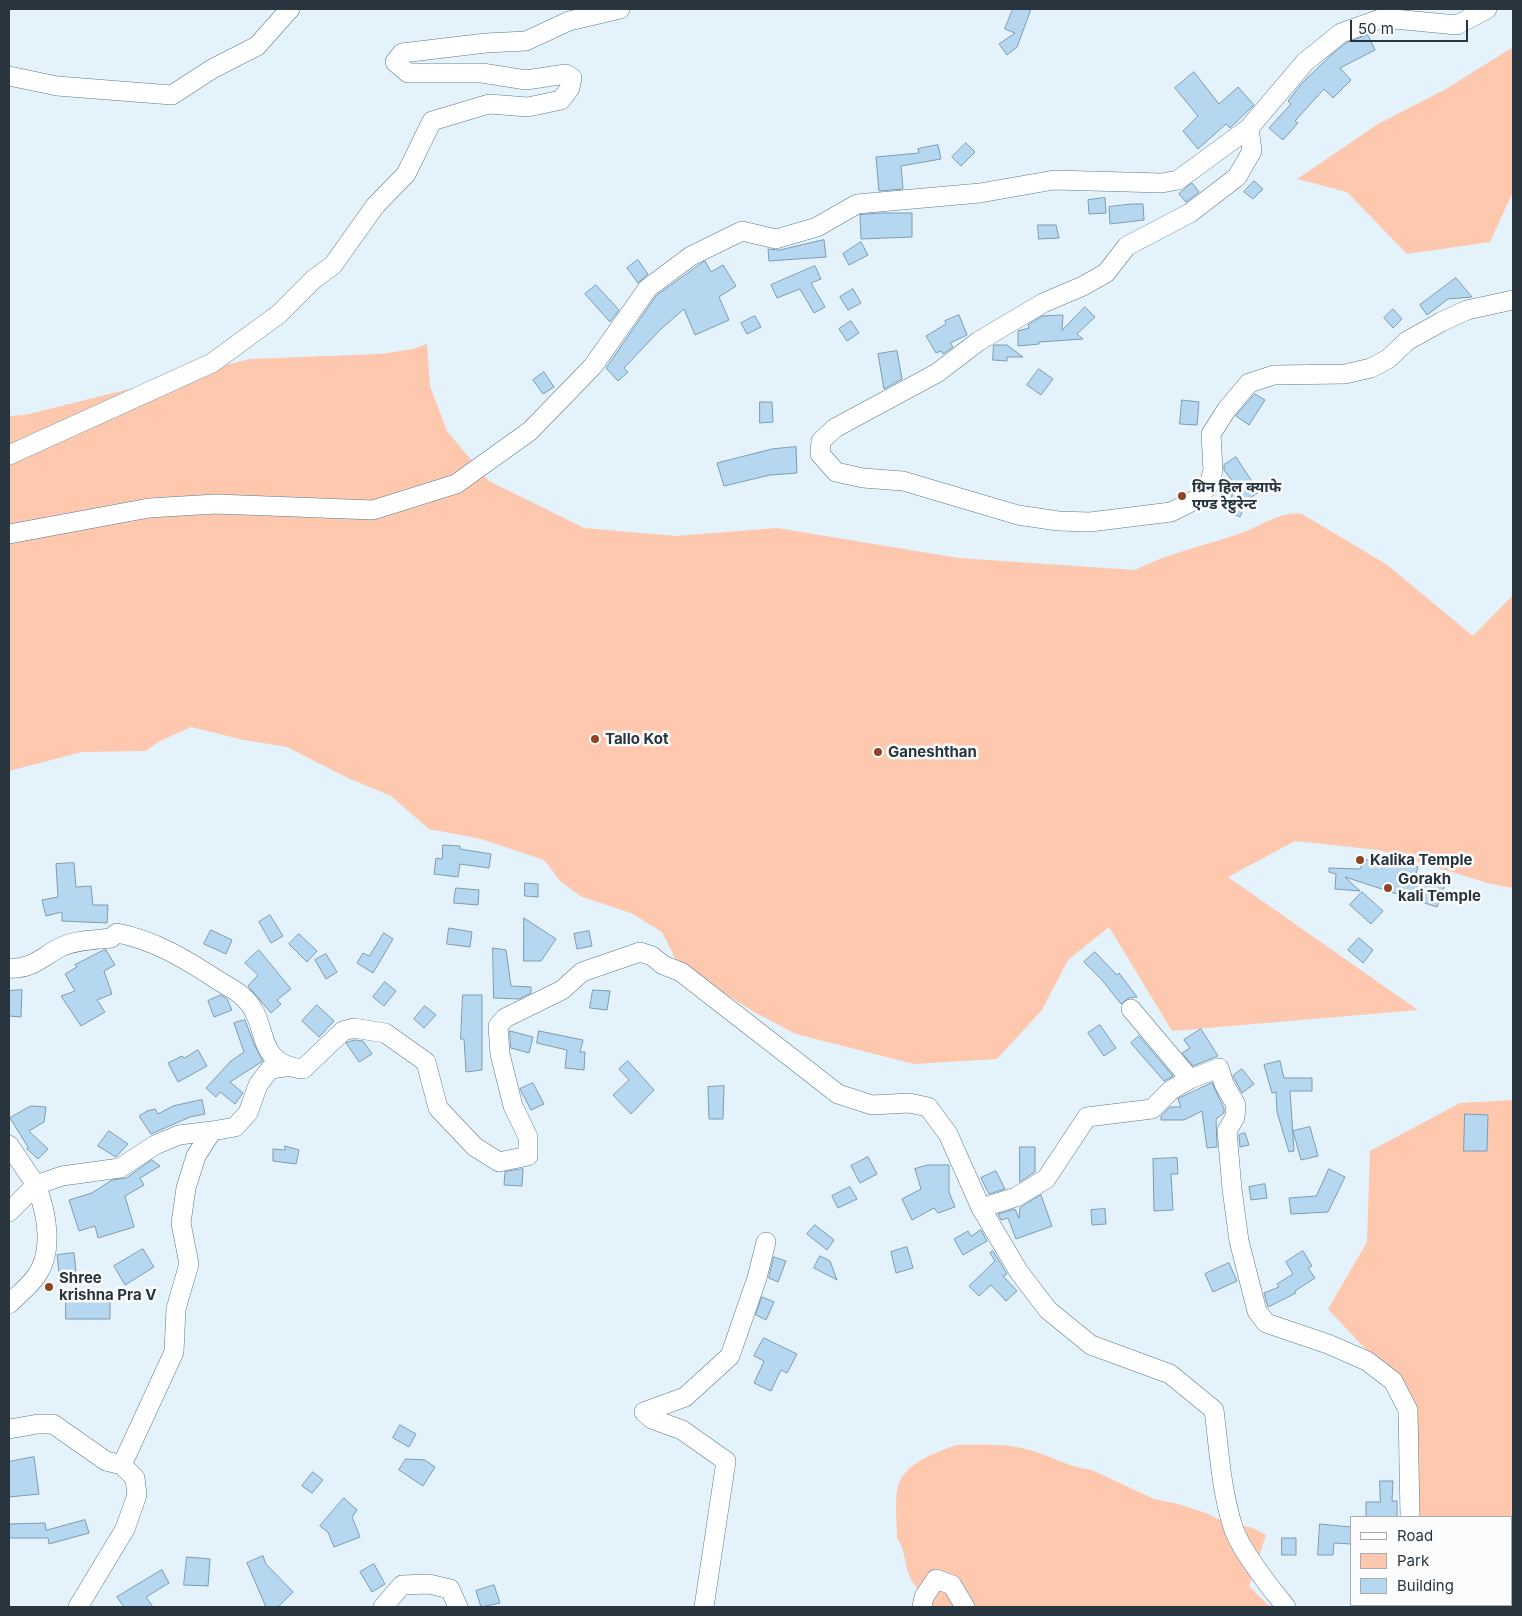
<!DOCTYPE html>
<html>
<head>
<meta charset="utf-8">
<style>
	body { margin:0 }
	#map { position:relative; width:1522px; height:1616px; overflow:hidden; background:#e4f2fb; font-family:Inter,sans-serif }
	canvas { display:block }
	.frame { position:absolute; inset:0; border:10px solid #28353f; pointer-events:none }
	.legend { position:absolute; left:1350px; top:1516px; width:162px; height:90px; box-sizing:border-box; background:#fcfcfc; border:1px solid #a7acb0; margin:0; padding:6px 9px; list-style:none; font-size:15px; color:#28353f }
	.legend li { display:flex; align-items:center; gap:10px; height:25px }
	.legend b { width:25px; border:1px solid #a7acb0 }
	.scale { position:absolute; left:1350px; top:20px; width:118px; height:22px; box-sizing:border-box; border:2px solid #28353f; border-top:0; padding-left:6px; font-size:15px; line-height:18px; white-space:nowrap; color:#28353f; -webkit-text-stroke:4px #fcfcfc; paint-order:stroke }
</style>
</head>
<body>
<div id="map">
<canvas width="1522" height="1616"></canvas>
<div class="frame"></div>
<ul class="legend">
<li><b style="height:6px;background:#fff"></b>Road</li>
<li><b style="height:14px;background:#fec8af"></b>Park</li>
<li><b style="height:14px;background:#b5d7ef"></b>Building</li>
</ul>
<div class="scale">50 m</div>
</div>
<script>
const ctx = document.querySelector('canvas').getContext('2d');
ctx.lineJoin = 'round';
function fillPath(path, color) {
  ctx.fillStyle = color;
  ctx.fill(path, 'evenodd');
}
function strokePath(path, color, width, dash) {
  ctx.strokeStyle = color;
  ctx.lineWidth = width;
  ctx.lineCap = dash ? 'butt' : 'round';
  ctx.setLineDash(dash || []);
  ctx.stroke(path);
}
function write(font, color, halo, rows, align = 'center') {
  ctx.font = font + ' Inter,"Noto Sans Devanagari",sans-serif';
  ctx.lineWidth = 5;
  ctx.setLineDash([]);
  ctx.textBaseline = 'middle';
  ctx.strokeStyle = halo;
  ctx.fillStyle = color;
  for (const [text, x, y, turn = 0] of rows) {
    ctx.save();
    ctx.translate(x, y);
    ctx.rotate((+turn || 0) * Math.PI / 180);
    ctx.textAlign = isNaN(turn) ? turn : align;
    if (halo) ctx.strokeText(text, 0, 0);
    ctx.fillText(text, 0, 0);
    ctx.restore();
  }
}
fillPath(new Path2D(`
	M1513,47V192L1490,242L1407,254L1347,192L1297,179L1378,124L1446,89Z
	M427,344L430,386L447,431L489,481L584,528L676,536L777,528L959,558L1135,570C1170,552 1208,545 1244,532C1264,525 1280,511 1302,514L1386,564L1473,636L1513,595V888L1491,884L1379,850L1295,841L1228,877L1418,1010L1172,1031L1109,927L1068,960L1042,1010L997,1059L914,1064L796,1034L754,1012L678,964L662,932L631,913L582,897L561,882L544,860L481,839L429,829L391,796L348,778L287,747L244,740L191,727L158,742L146,751L82,752L9,771V416L25,415L250,359L380,354L413,349Z
	M1513,1100V1607H1461L1459,1605H1511V1517H1412L1411,1398L1328,1309L1367,1242L1370,1151L1460,1103Z
	M957,1445C982,1445 1009,1443 1033,1451C1053,1457 1071,1468 1092,1470L1154,1499L1178,1504L1206,1513L1222,1521L1253,1528L1266,1535L1249,1586L1270,1607H932C926,1598 917,1590 912,1581C904,1568 906,1550 897,1538C897,1522 894,1502 898,1487C904,1463 936,1452 957,1445Z`), '#fec8af');
const building = new Path2D(`
	M1013,9H1031L1017,47L1007,55L999,44L1015,33L1005,29Z
	M1368,35L1375,50L1340,68L1351,80L1333,98L1324,89L1295,121L1298,123L1283,140L1269,128L1291,104L1288,101L1303,82L1331,55L1346,43Z
	M1194,72L1219,104L1238,87L1254,105L1230,128L1226,124L1198,149L1183,131L1198,116L1175,88Z
	M966,143L975,152L961,166L952,157Z
	M938,145L941,159L901,166L903,189L879,191L876,157L919,153L918,149Z
	M1254,181L1263,189L1253,199L1244,192Z
	M1192,183L1199,192L1186,202L1179,194Z
	M1105,198L1106,213L1089,214L1088,200Z
	M1132,204H1143L1144,220L1110,224L1109,207Z
	M880,213H912V237L861,239L860,215Z
	M1038,225H1056L1059,238L1039,239Z
	M824,240L826,257L769,261L768,249L779,250Z
	M861,242L868,255L849,265L843,254Z
	M638,260L648,274L638,283L627,268Z
	M705,261L711,272L723,265L736,286L719,297L729,320L695,335L684,309L661,329L624,368L628,372L618,381L606,368L656,296Z
	M815,266L821,279L811,283L825,307L814,313L800,289L777,298L771,285Z
	M1456,278L1472,297L1448,299L1427,315L1420,305Z
	M596,285L619,310L610,322L585,294Z
	M853,289L861,303L848,310L840,297Z
	M1085,307L1095,317L1077,334L1083,339L1039,342V344L1018,346V331L1029,328L1028,325L1042,316L1063,315L1062,330Z
	M1393,309L1402,319L1393,328L1384,318Z
	M959,315L967,335L950,343L953,347L943,354L941,351L936,353L926,336L946,324L945,321Z
	M755,316L761,327L747,334L741,323Z
	M851,321L859,333L847,341L839,329Z
	M994,345H1007L1023,357H1007V361L993,360Z
	M897,351L902,379L884,389L878,354Z
	M1039,369L1053,379L1041,395L1027,385Z
	M544,372L554,387L543,394L533,380Z
	M1255,394L1265,400L1249,425L1236,416Z
	M1182,400L1199,402L1197,425L1180,424Z
	M760,402H772L773,422L760,423Z
	M796,447L797,473L770,475L724,486L717,463L772,449Z
	M1236,457L1259,492L1247,500L1240,517L1225,510L1236,486L1224,470V465Z
	M443,845L460,846V849L491,854L489,868L460,864L458,877L434,874L436,858L442,859Z
	M1391,858L1418,867L1416,874L1445,884L1437,907L1345,877L1360,891L1335,889L1336,874L1329,872V868L1360,869L1364,859L1388,866Z
	M74,863L76,887L91,886L93,905H108L107,923L62,921V912L46,916L42,900L58,897L56,864Z
	M525,883L538,884V897L525,896Z
	M456,888L479,890L478,905L454,903Z
	M1362,892L1383,911L1371,924L1350,905Z
	M270,915L283,936L271,943L259,922Z
	M524,918L556,939L541,961H524Z
	M449,928L472,932L470,947L447,944Z
	M211,930L232,940L226,954L204,944Z
	M589,931L592,946L577,949L574,934Z
	M384,933L393,939L373,973L357,963L363,953L369,956Z
	M299,934L317,951L307,962L289,944Z
	M1359,938L1373,950L1363,963L1348,950Z
	M493,948L506,950L511,986L531,987V993L519,999L494,998Z
	M104,950H106L115,965L104,971L112,994L97,1000L105,1012L81,1026L61,996L75,991L65,974L77,967L75,965Z
	M259,950L291,989L277,1000L281,1004L271,1013L248,986L258,975L245,963Z
	M1095,952L1117,975L1119,973L1137,997L1129,998L1121,1004L1102,980L1084,962Z
	M326,954L337,972L326,979L315,960Z
	M385,982L396,991L384,1006L373,997Z
	M22,990L21,1017L9,1016V991Z
	M593,990L610,991L607,1010L590,1008Z
	M221,995L227,999L232,1010L214,1017L208,1001Z
	M463,995H482V1070L466,1072L464,1039H461Z
	M317,1005L334,1021L319,1037L302,1021Z
	M425,1006L436,1015L424,1028L414,1019Z
	M245,1020L254,1044L263,1061L230,1082L243,1093L235,1104L220,1092L216,1097L206,1088L231,1061L244,1052L234,1023Z
	M1100,1025L1116,1048L1104,1056L1088,1033Z
	M1201,1029L1218,1056L1193,1066L1182,1053L1190,1048L1184,1040Z
	M510,1031L533,1037L529,1053L511,1048Z
	M539,1031L583,1040L580,1052H585L584,1070L565,1068L567,1050L537,1043Z
	M1139,1036L1173,1076L1164,1081L1131,1043Z
	M355,1040L363,1041L372,1054L359,1062L346,1043Z
	M198,1050L207,1066L178,1082L168,1063L182,1056L184,1058Z
	M628,1061L654,1090L631,1114L613,1095L629,1080L619,1069Z
	M1280,1061L1284,1078H1312V1091H1290L1294,1151L1289,1152L1277,1112L1276,1092L1272,1093L1264,1065Z
	M1242,1069L1254,1084L1242,1093L1233,1076Z
	M533,1083L544,1104L531,1110L520,1089Z
	M1212,1083L1224,1108V1113L1216,1119L1217,1147L1207,1148L1202,1111L1184,1120H1161V1116L1170,1107H1181L1178,1099Z
	M724,1086L723,1119H709L708,1087Z
	M202,1100L205,1114L190,1117L151,1134L139,1116L147,1111L155,1109L158,1114L173,1106Z
	M31,1106L46,1107L44,1122L29,1131L48,1149L38,1159L27,1149L28,1147L10,1118Z
	M1465,1114L1488,1115L1487,1151H1464Z
	M1310,1127L1318,1156L1301,1160L1293,1131Z
	M109,1131L128,1144L116,1157L98,1146Z
	M1245,1133L1249,1145L1240,1147L1239,1135Z
	M285,1146L299,1150L296,1164L273,1161V1149L285,1150Z
	M1020,1147H1035V1172L1020,1182Z
	M868,1157L877,1174L860,1183L851,1166Z
	M1177,1158L1178,1174H1171L1173,1210L1154,1211L1153,1159Z
	M152,1160L160,1166L140,1178L144,1185L125,1196L134,1227L98,1238L95,1226L79,1231L69,1200L92,1193L112,1180L126,1178Z
	M928,1165H949V1192L955,1207L938,1213L934,1208L912,1220L902,1199L921,1189L915,1169Z
	M523,1169L522,1186L504,1185L505,1172Z
	M1329,1169L1345,1177L1328,1212L1291,1214L1289,1198L1316,1196Z
	M996,1171L1005,1189L989,1194L981,1178Z
	M1265,1184L1267,1198L1251,1200L1249,1187Z
	M850,1187L857,1199L838,1208L832,1196Z
	M1041,1195L1052,1226L1016,1239L1008,1218L1001,1220L998,1214L1015,1209L1019,1218L1020,1208Z
	M1105,1209L1106,1224L1092,1225L1091,1210Z
	M815,1225L834,1240L827,1250L807,1234Z
	M981,1230L987,1241L963,1255L954,1239L968,1231L971,1236Z
	M907,1247L913,1268L896,1273L891,1252Z
	M143,1249L154,1267L125,1285L114,1266Z
	M993,1251L1007,1274L1003,1276L1017,1291L1006,1301L991,1285L979,1296L969,1286L995,1261L990,1253Z
	M1303,1251L1312,1266L1308,1268L1315,1278L1295,1291L1296,1293L1268,1307L1264,1293L1279,1287L1277,1284L1293,1274L1286,1262Z
	M74,1253L76,1271L59,1272L57,1255Z
	M820,1256L830,1261L837,1280L814,1268Z
	M774,1257L786,1261L778,1282L769,1278Z
	M1229,1263L1237,1281L1213,1292L1205,1274Z
	M66,1296H110V1319H66Z
	M762,1297L774,1302L766,1320L756,1315Z
	M764,1338L797,1354L787,1373L781,1370L771,1391L754,1383L764,1361L754,1356Z
	M400,1425L416,1434L409,1447L393,1438Z
	M34,1457L39,1494L9,1497V1462Z
	M406,1459L425,1460L435,1467L423,1486L399,1470Z
	M313,1472L323,1480L312,1493L302,1486Z
	M1380,1481H1393L1392,1501H1397V1517H1366V1502H1380Z
	M344,1498L357,1510L352,1517L360,1537L334,1547L328,1532L320,1526Z
	M85,1520L89,1533L49,1544L48,1538H9V1524L45,1523L46,1530Z
	M1320,1524L1351,1527V1544L1334,1543L1333,1555H1318Z
	M1282,1538H1296V1555H1282Z
	M263,1556L266,1564L293,1592L278,1607H266L247,1563Z
	M187,1557L210,1559L208,1586L184,1585Z
	M374,1564L385,1584L372,1592L360,1572Z
	M162,1570L169,1583L146,1597L153,1607H124L117,1597Z
	M494,1585L500,1603L481,1607L476,1591Z`);
fillPath(building, '#b5d7ef');
strokePath(building, '#7c9cb3', 1);
const street = new Path2D(`
	M9,76L57,86L172,95L212,69L257,46L290,9
	M1249,128L1252,151L1237,177L1190,213L1127,246L1106,273L1083,286L1043,303L979,341L937,373L835,428L821,441L820,454L836,472L863,478L903,481L1018,515L1058,521L1090,522L1171,512L1197,499L1209,485L1213,470L1211,434L1227,409L1249,383L1274,375L1345,374L1371,368L1388,359L1407,341L1441,322L1467,310L1513,300
	M9,455L212,363L279,314L314,279L333,265L375,206L406,174L432,121L489,104L528,107L561,100L570,88L572,78L566,74L526,80L482,73H408L395,62L402,53L486,43L526,41L569,21L620,9
	M9,534L149,508L216,504L373,510L456,484L530,431L593,366L648,288L691,256L742,231L776,239L817,227L857,204L980,193L1054,180L1162,183L1178,180L1249,128L1305,62L1341,33L1383,18L1457,25L1487,9
	M9,968C31,970 42,957 59,948C74,940 95,940 111,938L117,933C154,940 185,959 216,979C225,985 234,989 242,996C272,1021 251,1064 303,1069L343,1031L354,1028L385,1033L426,1062L438,1108L475,1147L499,1162L528,1156V1137L513,1106L500,1054L498,1026L505,1018L562,990L582,972L640,952L652,956L663,965L681,972L838,1094L872,1105L909,1103L928,1107L948,1134L981,1208L1019,1272L1048,1310L1091,1345L1170,1374L1214,1410C1219,1449 1221,1490 1233,1527C1240,1549 1271,1589 1286,1607
	M1131,1009L1190,1079
	M9,1145L36,1185L9,1212
	M981,1208L1016,1197L1046,1179L1087,1117L1152,1109L1171,1090L1190,1079L1219,1068L1224,1084L1236,1105L1235,1117L1227,1131L1232,1189L1239,1241L1257,1311L1266,1323L1328,1344L1367,1361L1393,1381L1408,1410L1410,1517
	M9,1304C17,1296 27,1288 34,1279C55,1254 47,1213 36,1185L62,1176L120,1168L155,1145L179,1135L212,1131
	M9,1429L38,1424H53L106,1461L122,1465L135,1478L137,1495L125,1529L78,1607
	M122,1465L174,1352L176,1309L189,1264L181,1223L186,1188L196,1156L212,1131L235,1127L248,1113L258,1085L270,1069L285,1067
	M1426,1605L1428,1607
	M383,1607L402,1585L429,1584L450,1589L458,1607
	M704,1607L726,1461L682,1430L652,1419L644,1412L685,1397L730,1356L757,1278L766,1242
	M922,1607L924,1597L936,1579L952,1585L965,1607`);
strokePath(street, '#5a7a8f', 20);
strokePath(street, '#fff', 19);
for (const [x, y, r, color] of [
	[1182,496,5,"#8c4621"],
	[595,739,5,"#8c4621"],
	[878,752,5,"#8c4621"],
	[1360,860,5,"#8c4621"],
	[1388,888,5,"#8c4621"],
	[49,1287,5,"#8c4621"]
]) {
  const dot = new Path2D();
  dot.arc(x, y, r, 0, 2 * Math.PI);
  ctx.fillStyle = color;
  ctx.fill(dot);
  strokePath(dot, '#fcfcfc', 2);
}
write('bold 15px', '#28353f', '#fcfcfc', [
	["ग्रिन हिल क्याफे",1192,487],
	["एण्ड रेष्टुरेन्ट",1192,504],
	["Tallo Kot",605,739],
	["Ganeshthan",888,752],
	["Kalika Temple",1370,860],
	["Gorakh",1398,879],
	["kali Temple",1398,896],
	["Shree",59,1278],
	["krishna Pra V",59,1295]
], 'left');
</script>
</body>
</html>
